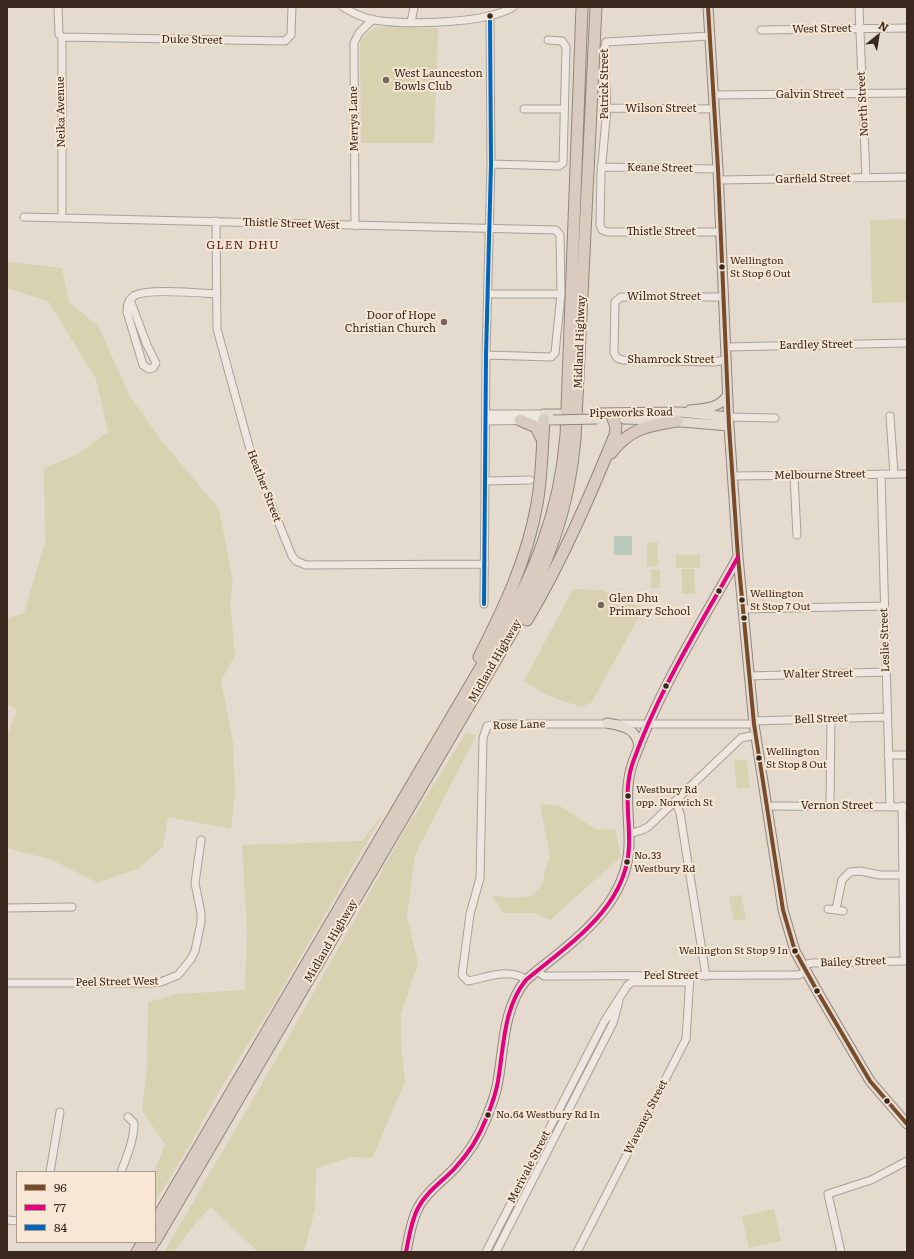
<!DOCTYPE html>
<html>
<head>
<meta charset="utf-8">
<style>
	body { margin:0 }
	#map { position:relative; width:914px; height:1259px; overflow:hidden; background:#e5dace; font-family:Literata,serif }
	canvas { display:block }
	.frame { position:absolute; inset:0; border:8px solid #3a271e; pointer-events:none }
	.legend { position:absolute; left:16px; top:1171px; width:140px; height:72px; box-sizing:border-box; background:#f7e7d4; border:1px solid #ab9a8b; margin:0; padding:5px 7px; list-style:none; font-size:12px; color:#3a271e }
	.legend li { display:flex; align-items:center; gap:8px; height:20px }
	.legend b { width:20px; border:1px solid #ab9a8b }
	.north { position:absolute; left:858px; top:16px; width:40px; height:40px; -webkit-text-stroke:3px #f7e7d4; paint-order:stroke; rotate:30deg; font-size:11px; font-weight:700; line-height:16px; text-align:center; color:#3a271e }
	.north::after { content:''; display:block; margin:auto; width:14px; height:18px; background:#3a271e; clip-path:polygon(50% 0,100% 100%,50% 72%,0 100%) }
</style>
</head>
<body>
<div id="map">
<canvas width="914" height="1259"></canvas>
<div class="frame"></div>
<ul class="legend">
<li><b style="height:5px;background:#7a4b2a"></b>96</li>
<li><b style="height:5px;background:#e5007d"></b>77</li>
<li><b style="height:5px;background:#0065bd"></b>84</li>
</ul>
<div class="north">N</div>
</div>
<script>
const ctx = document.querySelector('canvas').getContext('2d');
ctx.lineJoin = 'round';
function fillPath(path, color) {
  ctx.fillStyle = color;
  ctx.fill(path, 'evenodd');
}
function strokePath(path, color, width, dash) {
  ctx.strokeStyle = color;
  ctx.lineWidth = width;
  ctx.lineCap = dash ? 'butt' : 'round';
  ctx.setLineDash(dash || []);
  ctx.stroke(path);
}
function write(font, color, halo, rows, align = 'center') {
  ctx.font = font + ' Literata,serif';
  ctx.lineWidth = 4;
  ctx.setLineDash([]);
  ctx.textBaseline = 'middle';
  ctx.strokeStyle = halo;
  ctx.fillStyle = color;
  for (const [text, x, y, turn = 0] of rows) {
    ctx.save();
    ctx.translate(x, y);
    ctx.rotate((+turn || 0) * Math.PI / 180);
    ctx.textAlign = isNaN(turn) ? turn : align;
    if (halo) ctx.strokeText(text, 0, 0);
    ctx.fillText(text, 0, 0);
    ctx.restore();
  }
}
fillPath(new Path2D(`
	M378,27L438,28L434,143H361L360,42L371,30Z
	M907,219V302L872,303L870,220Z
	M7,262L62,268L69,302L99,327L129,395L161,440L219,509L233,582L230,603L235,655L221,681L233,742L235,793L231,829L168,817L163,847L139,868L98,883L52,860L7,848V735L17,710L7,704V618L24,613L45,543L44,468L76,455L108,432L96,379L48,301L7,288Z
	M647,542H658V566H647Z
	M676,555H700V568H676Z
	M651,569H660V588H651Z
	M682,569H694L695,594H682Z
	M573,589L601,590L644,608L591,703L581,707L546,695L524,681Z
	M466,733L476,735L415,855L407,917L418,963L401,1014V1043L405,1082L372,1158L351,1157L316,1168L315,1209L304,1252H258L211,1207L194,1225L174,1252H164L274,1063L403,833Z
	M746,759L750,787L737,789L734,761Z
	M540,804L560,806L597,830L615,829L621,857L550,920L535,913H504L491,895L510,898L531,896L541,887L550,855Z
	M386,809L278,996L219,1091L190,1145L155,1202V1172H154L165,1144L142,1111L147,1068L148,1002L177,994L245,990L247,930L242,845L362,841Z
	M741,895L746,919L734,921L729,897Z
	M774,1209L781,1241L749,1248L742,1216Z`), '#d8d2b0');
fillPath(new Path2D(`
	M614,536H632V555H614Z`), '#b9c9bc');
const minor = new Path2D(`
	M58,7L59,34L62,37V218
	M343,7C353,13 363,18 374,20C406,25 486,24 513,7
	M859,7L866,178
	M411,22L414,7
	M761,30L907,28
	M710,36L606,42L604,52L607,108L601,174L600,225L602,230L608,232H720
	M62,37L285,41L291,35L292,7
	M713,95L907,93
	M607,108L714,109
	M524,109H563
	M491,164L559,166L563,163L566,47L562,41L548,40
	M601,167L718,169
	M718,180L907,177
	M24,217L556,230L560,235L561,294L555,353L551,357L486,355
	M216,221L217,329L252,457L292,556L296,561L306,565L485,564
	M355,226L354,43L359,33L373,19
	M488,294H561
	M723,297H621L615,302L614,353L617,358L623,360L714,362L725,360
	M130,300L147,345L156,363L153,368L149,369L143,365L127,312C127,305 128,300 134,296C145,288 200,293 216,294
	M726,347L907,343
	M486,414H544
	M890,416L894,474
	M728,417L775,418
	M486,421L544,420
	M881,474L890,806
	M732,476L907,474
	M794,476L797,535
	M486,481L530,480
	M484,604L486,355L491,164L490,16
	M743,609L884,606
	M749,676L886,672
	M754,721L887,717
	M888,755H907
	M675,801L680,813L706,976
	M767,806L907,807
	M830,806L831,719
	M629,834L642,830L648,827L741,738L756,735
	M7,908L72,907
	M828,909L843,911
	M836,909L842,880L850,872L860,871L880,875H903
	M803,965L812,963L904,961L902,806
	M537,971L544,976H554L789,975H798L806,972
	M526,980C510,967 485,978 468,981L462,975L470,914L480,878L483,738L487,726L495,724H754
	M7,983H150L161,982L178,975L191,959L195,951L201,922V913L195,883L201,840
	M50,1172L60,1112
	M121,1172C127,1156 134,1140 134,1123L128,1117
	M7,1220L17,1221
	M486,1252L604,1022L627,986L632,982H689
	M496,1252L613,1023L619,1001
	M577,1252L686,1039L690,976
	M841,1252L828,1194L871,1180L907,1161`);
const major = new Path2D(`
	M708,7L718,169L729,426L738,557L754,724L783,910L795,951L820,996L870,1081L907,1124
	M690,410C704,408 718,409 727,396
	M597,413L680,412L728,417
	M624,419L658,420L729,426
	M551,420H544V414H563
	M607,723C623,726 637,728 639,747
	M406,1252C409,1237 411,1221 418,1208C426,1192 443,1181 455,1168C468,1154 479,1137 486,1119C491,1107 496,1094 498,1081C504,1047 503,1008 526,980C569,944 627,908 629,846C630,817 623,790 633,762C659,689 701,624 738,557`);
const highway = new Path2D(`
	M520,420L536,427L542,439
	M611,453C630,428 648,426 677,421
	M527,620C562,561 589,498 615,435L616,426L613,419
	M479,657C504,608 527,560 537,504C542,476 542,448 544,420
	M155,1222L495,643C534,575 560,513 566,435L582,7
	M155,1241L512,632C546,569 569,511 575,439L596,7
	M137,1252L143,1242
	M148,1252L154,1242`);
strokePath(minor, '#aba097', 9);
strokePath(major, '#90867e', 11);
strokePath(highway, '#90867e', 13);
strokePath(minor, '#eee7e0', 7);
strokePath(major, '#e5dcd1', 9);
strokePath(highway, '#d9cbbf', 11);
const majorBridge = new Path2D(`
	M553,420L597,419`);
strokePath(majorBridge, '#90867e', 11, []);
strokePath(majorBridge, '#e5dcd1', 9);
strokePath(new Path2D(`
	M708,7L718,169L729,426L738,557L754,724L783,910L795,951L820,996L870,1081L907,1124`), '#7a4b2a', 4);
strokePath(new Path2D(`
	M406,1252C409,1237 411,1221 418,1208C426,1192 443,1181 455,1168C468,1154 479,1137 486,1119C491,1107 496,1094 498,1081C504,1047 503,1008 526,980C569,944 627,908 629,846C630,817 623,790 633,762C659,689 701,624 738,557`), '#e5007d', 4);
strokePath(new Path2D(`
	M484,604L486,355L491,164L490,16`), '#0065bd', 4);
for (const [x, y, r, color] of [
	[490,16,3.5,"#3a271e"],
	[386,80,4,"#76665c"],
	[722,267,3.5,"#3a271e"],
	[444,322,4,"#76665c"],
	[719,591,3.5,"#3a271e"],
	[742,600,3.5,"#3a271e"],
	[601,605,4,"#76665c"],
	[744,618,3.5,"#3a271e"],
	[666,686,3.5,"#3a271e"],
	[759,758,3.5,"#3a271e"],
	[628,796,3.5,"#3a271e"],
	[627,862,3.5,"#3a271e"],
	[795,951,3.5,"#3a271e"],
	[817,991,3.5,"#3a271e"],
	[887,1101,3.5,"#3a271e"],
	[488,1115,3.5,"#3a271e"]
]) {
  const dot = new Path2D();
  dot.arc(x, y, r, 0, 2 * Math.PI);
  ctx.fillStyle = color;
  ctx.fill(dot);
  strokePath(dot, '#f7e7d4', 1.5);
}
write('10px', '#3a271e', '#f7e7d4', [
	["Wellington",730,261],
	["St Stop 6 Out",730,274],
	["Wellington",750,594],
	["St Stop 7 Out",750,607],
	["Wellington",766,752],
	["St Stop 8 Out",766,765],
	["Westbury Rd",636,790],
	["opp. Norwich St",636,803],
	["No.33",634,856],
	["Westbury Rd",634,869],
	["Wellington St Stop 9 In",788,951,"right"],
	["No.64 Westbury Rd In",496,1115]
], 'left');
write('11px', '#3a271e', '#f7e7d4', [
	["West Street",822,29,-1],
	["Duke Street",192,40,1],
	["Patrick Street",605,84,-90],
	["Galvin Street",810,95],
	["North Street",863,104,-93],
	["Wilson Street",661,109],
	["Neika Avenue",61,112,-91],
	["Merrys Lane",354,119,-91],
	["Keane Street",660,168,1],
	["Garfield Street",813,179,-1],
	["Thistle Street West",291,224,2],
	["Thistle Street",661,232],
	["Wilmot Street",664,297],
	["Midland Highway",580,342,-88],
	["Eardley Street",816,345,-1],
	["Shamrock Street",671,360],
	["Pipeworks Road",631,413,-1],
	["Melbourne Street",820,475,-1],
	["Heather Street",264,486,69],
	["Leslie Street",885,640,-92],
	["Midland Highway",495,661,-60],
	["Walter Street",818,674,-1],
	["Bell Street",821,719,-2],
	["Rose Lane",519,725,-2],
	["Vernon Street",837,806],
	["Midland Highway",331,941,-60],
	["Bailey Street",853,962,-2],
	["Peel Street",671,976],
	["Peel Street West",117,982,-1],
	["Waveney Street",646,1117,-63],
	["Merivale Street",529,1167,-63]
]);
write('11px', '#3a271e', '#f7e7d4', [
	["West Launceston",394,74],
	["Bowls Club",394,87],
	["Door of Hope",436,316,"right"],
	["Christian Church",436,329,"right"],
	["Glen Dhu",609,599],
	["Primary School",609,612]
], 'left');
ctx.letterSpacing = '1px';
write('12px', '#681f1c', '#f7e7d4', [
	["GLEN DHU",243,245]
]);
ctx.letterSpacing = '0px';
</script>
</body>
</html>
